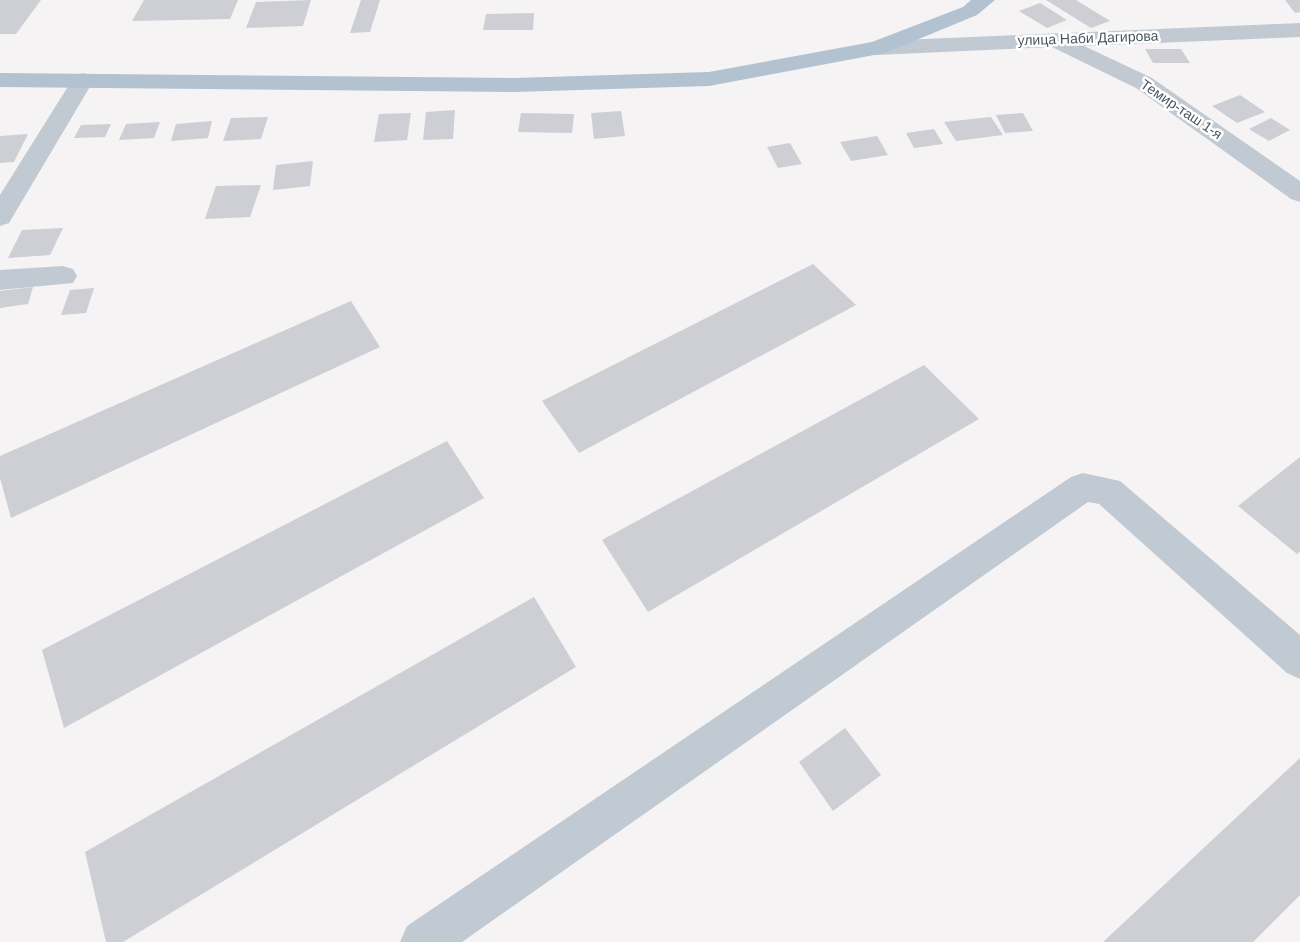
<!DOCTYPE html>
<html>
<head>
<meta charset="utf-8">
<style>
	body { margin:0 }
	canvas { display:block; background:#f5f3f3 }
</style>
</head>
<body>
<canvas width="1300" height="942"></canvas>
<script>
const ctx = document.querySelector('canvas').getContext('2d');
ctx.lineJoin = 'round';
function fillPath(path, color) {
  ctx.fillStyle = color;
  ctx.fill(path, 'evenodd');
}
function write(font, color, halo, rows, align = 'center') {
  ctx.font = font + ' Arial,sans-serif';
  ctx.lineWidth = 5;
  ctx.setLineDash([]);
  ctx.textBaseline = 'middle';
  ctx.strokeStyle = halo;
  ctx.fillStyle = color;
  for (const [text, x, y, turn = 0] of rows) {
    ctx.save();
    ctx.translate(x, y);
    ctx.rotate((+turn || 0) * Math.PI / 180);
    ctx.textAlign = isNaN(turn) ? turn : align;
    if (halo) ctx.strokeText(text, 0, 0);
    ctx.fillText(text, 0, 0);
    ctx.restore();
  }
}
fillPath(new Path2D(`
	M0,0H41L16,34H0Z
	M144,0H238L230,19L132,21Z
	M311,0L303,26L246,28L256,2Z
	M361,0H380L370,32L350,33Z
	M1046,0H1076L1110,21L1091,28Z
	M1285,0H1300V12L1295,13Z
	M1040,3L1067,20L1047,28L1019,11Z
	M534,13L533,30H483L486,14Z
	M1145,49H1181L1190,63H1153Z
	M1240,95L1265,112L1237,123L1212,106Z
	M455,110L453,139L423,140L426,112Z
	M621,111L625,136L594,139L591,113Z
	M411,113L407,140L374,142L379,114Z
	M521,113L574,114L572,133L518,132Z
	M1023,113L1033,131L1005,133L996,115Z
	M268,117L261,139L223,141L231,118Z
	M991,117L1003,135L956,141L944,122Z
	M1271,118L1290,130L1269,141L1249,129Z
	M212,121L208,138L171,141L176,124Z
	M160,122L154,138L119,140L126,124Z
	M111,124L105,137L74,138L81,125Z
	M934,129L943,144L914,148L906,133Z
	M28,134L14,162L0,163V136Z
	M877,136L888,155L851,161L840,142Z
	M790,143L802,164L778,168L767,147Z
	M313,161L310,186L273,190L276,165Z
	M261,185L250,217L205,219L216,186Z
	M63,228L50,255L8,258L22,230Z
	M813,264L856,305L579,453L542,401Z
	M33,287L28,304L0,308V291Z
	M94,288L86,313L61,315L70,290Z
	M351,301L380,347L11,518L0,478V456Z
	M924,365L979,419L648,612L602,540Z
	M447,441L484,498L64,728L42,650Z
	M1300,457V551L1297,554L1238,506Z
	M534,597L576,667L123,942H106L85,852Z
	M845,728L881,775L833,811L799,762Z
	M1300,758V895L1253,942H1103Z`), '#cdcfd5');
fillPath(new Path2D(`
	M1300,23V37L1084,46L1152,78L1300,181V202L1291,199L1136,88L1052,47L877,55L869,53L866,48L869,43L877,41Z
	M83,73L91,75L94,80L9,223L0,226V195L72,80L75,75Z
	M63,266L73,269L77,276L73,283L0,290V270Z
	M1083,473L1120,481L1300,635V679L1287,673L1099,504L1088,502L462,942H400L407,926L1071,477Z`), '#c1cad2');
fillPath(new Path2D(`
	M971,0H995L977,15L885,53L709,86L514,92L0,87V73L514,78L709,72L872,42L963,7Z`), '#b3c2d1');
write('14px', '#4a5661', '#fff', [
	["улица Наби Дагирова",1088,39,-2],
	["Темир-таш 1-я",1181,110,34]
]);
</script>
</body>
</html>
